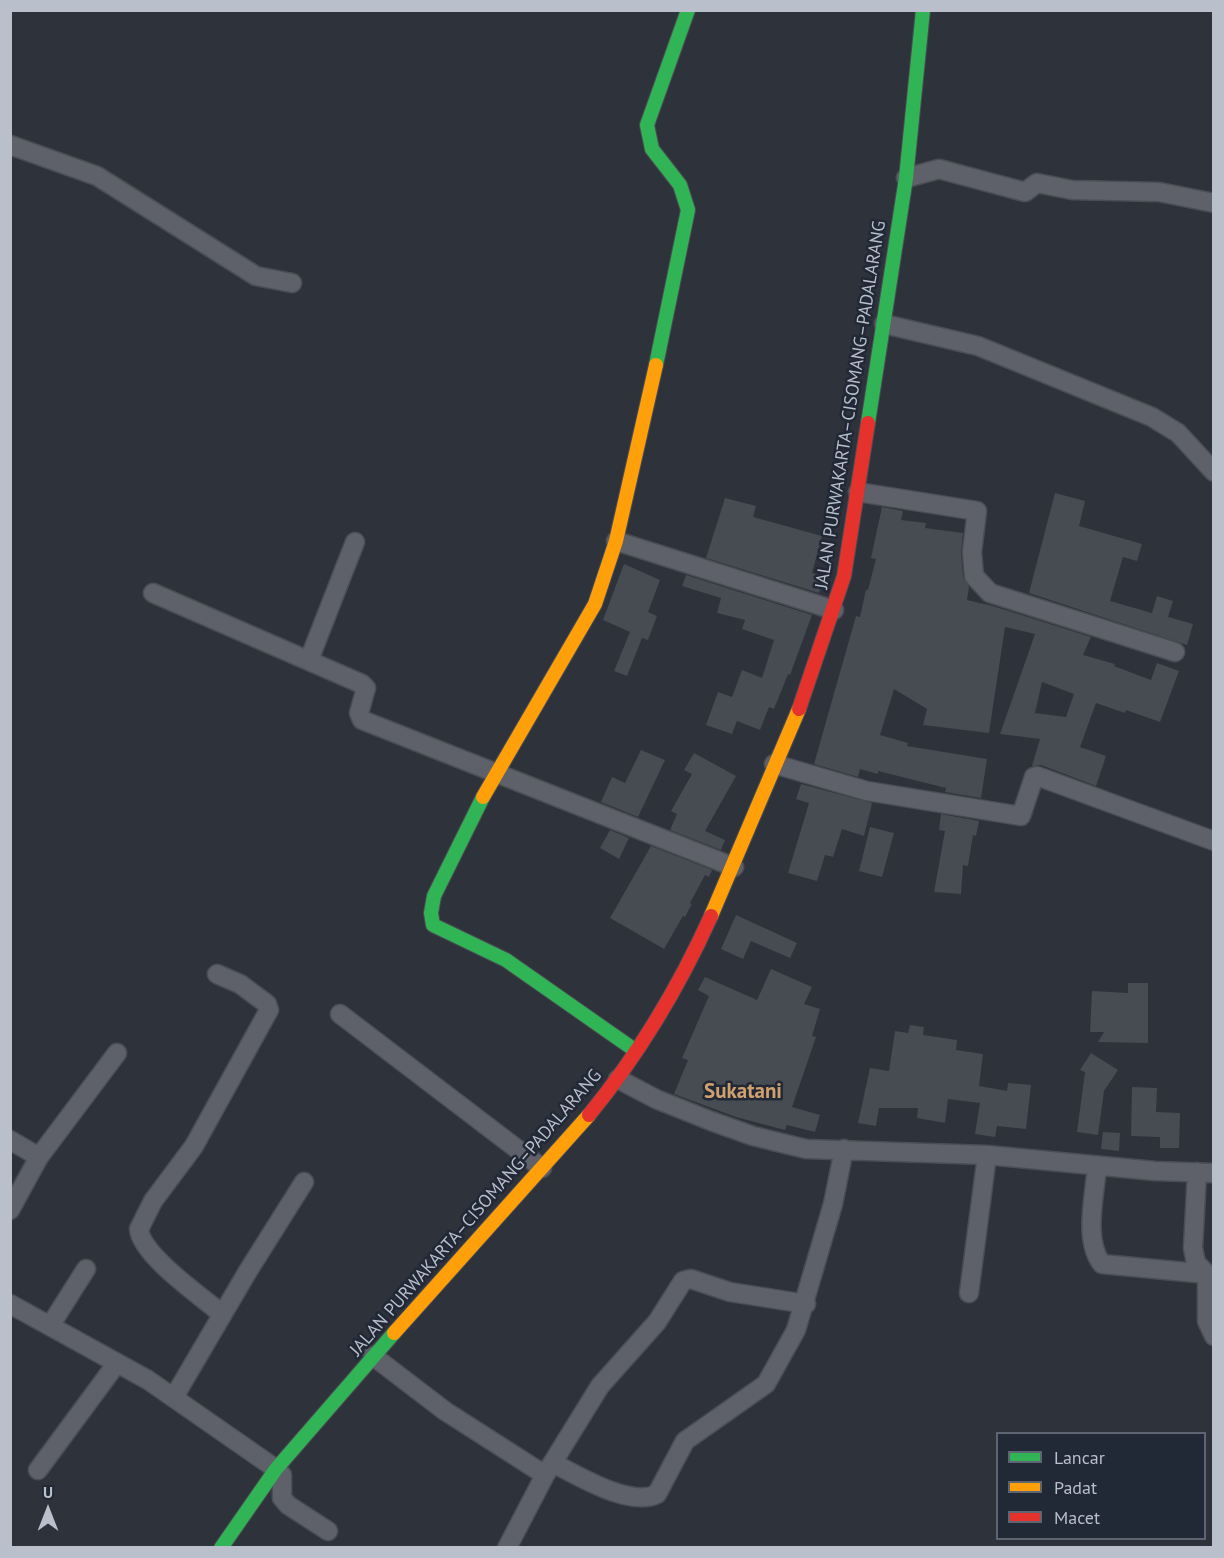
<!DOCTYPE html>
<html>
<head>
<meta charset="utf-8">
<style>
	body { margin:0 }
	#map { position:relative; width:1224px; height:1558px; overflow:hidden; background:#2e323b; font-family:"PT Sans",sans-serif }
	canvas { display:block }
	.frame { position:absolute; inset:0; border:12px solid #b9bfcb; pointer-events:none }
	.legend { position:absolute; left:996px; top:1432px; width:210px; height:108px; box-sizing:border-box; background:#212836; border:2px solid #5e6472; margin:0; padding:8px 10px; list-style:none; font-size:18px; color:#b9bfcb }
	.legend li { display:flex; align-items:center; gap:12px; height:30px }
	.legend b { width:30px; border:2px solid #5e6472 }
	.north { position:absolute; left:18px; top:1480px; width:60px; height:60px; -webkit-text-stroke:4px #212836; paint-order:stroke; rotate:0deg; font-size:16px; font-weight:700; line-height:24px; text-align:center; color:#b9bfcb }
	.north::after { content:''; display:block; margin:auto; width:21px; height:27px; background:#b9bfcb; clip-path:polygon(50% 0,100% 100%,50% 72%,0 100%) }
</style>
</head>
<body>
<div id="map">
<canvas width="1224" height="1558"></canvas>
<div class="frame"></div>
<ul class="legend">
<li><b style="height:8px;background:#30b455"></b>Lancar</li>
<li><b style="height:8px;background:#ff9f0a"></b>Padat</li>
<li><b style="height:8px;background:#e5322d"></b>Macet</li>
</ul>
<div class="north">U</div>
</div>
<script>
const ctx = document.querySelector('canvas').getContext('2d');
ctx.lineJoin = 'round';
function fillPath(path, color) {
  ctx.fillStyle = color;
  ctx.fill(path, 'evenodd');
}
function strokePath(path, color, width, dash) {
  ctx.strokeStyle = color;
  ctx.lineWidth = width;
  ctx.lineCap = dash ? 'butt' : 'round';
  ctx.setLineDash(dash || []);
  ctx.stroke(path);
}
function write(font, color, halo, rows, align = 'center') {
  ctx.font = font + ' "PT Sans",sans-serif';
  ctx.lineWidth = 5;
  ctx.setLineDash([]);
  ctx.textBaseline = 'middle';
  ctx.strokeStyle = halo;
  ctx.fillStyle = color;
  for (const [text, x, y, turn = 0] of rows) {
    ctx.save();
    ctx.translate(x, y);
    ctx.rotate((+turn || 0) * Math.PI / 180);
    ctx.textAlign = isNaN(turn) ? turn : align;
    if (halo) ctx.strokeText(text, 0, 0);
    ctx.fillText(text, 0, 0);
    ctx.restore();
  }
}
fillPath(new Path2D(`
	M1055,493L1085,501L1079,526L1142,544L1137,561L1123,557L1110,601L1152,613L1157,596L1173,601L1168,617L1193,624L1187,645L1029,593Z
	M725,498L756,506L753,517L822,536L812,573L824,577L819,593L706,558Z
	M882,507L903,511L901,520L926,523L925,528L963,533L961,553L963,577L969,587L967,600L993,606L1091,637L1083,655L1115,664L1114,666L1143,677L1151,680L1157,663L1179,671L1160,722L1126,710L1125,713L1096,703L1080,747L1106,756L1096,786L1041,765L1032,766L1040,739L1000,734L1035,634L1005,627L989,733L923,725L927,709L894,689L880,735L908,743L907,746L987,759L981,798L945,792L946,788L878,771V774L860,769L858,777L814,764L856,616L860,617L866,590H868L876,559L871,558ZM1042,682L1074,694L1066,717L1035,713Z
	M624,564L660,580L648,612L657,616L648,640L642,638L627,676L614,671L630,632L603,620Z
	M686,575L812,615L790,675L788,674L774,709L769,707L760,730L737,721L732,734L706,725L718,692L732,697L742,670L762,678L774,640L742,629L745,620L717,613L721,598L682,586Z
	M641,750L665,760L638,817L601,802L612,777L625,783Z
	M694,753L736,776L705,831L725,840L721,850L670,830L677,814L671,811L692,774L684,770Z
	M801,784L872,803L864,836L842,829L833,857L825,855L817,881L788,873L809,803L796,799Z
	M941,814L979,821L976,836L973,835L968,866L963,865L961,894L934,892L945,831L939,830Z
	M870,827L894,833L882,877L859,871Z
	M610,830L629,838L619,859L600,848Z
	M651,846L712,870L709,877L705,875L690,903L692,904L685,917L683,916L664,949L610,918Z
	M736,915L797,943L790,958L751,941L743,959L721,949Z
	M771,969L812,987L804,1004L820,1009L812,1036L816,1037L792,1107L820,1115L815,1132L787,1125L785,1130L736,1117L674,1094L688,1060L682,1058L709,996L698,990L705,977L757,1000Z
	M1128,983H1148V1043L1098,1042L1104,1032H1090L1092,991L1128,993Z
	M910,1025L924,1027L923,1035L957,1040L956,1050L983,1054L979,1086L1007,1091L1008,1083L1031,1085L1026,1129L997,1126L995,1137L975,1134L980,1103L948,1099L945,1123L917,1118L918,1108H879L876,1126L858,1123L870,1068L889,1071L895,1031L908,1033Z
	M1091,1053L1118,1070L1104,1091L1098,1135L1077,1132L1085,1072L1080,1070Z
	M1132,1087L1157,1088L1156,1112L1180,1113L1179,1148H1160V1137L1131,1136Z
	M1103,1132L1120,1133L1119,1151L1101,1149Z`), '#474b52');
const street = new Path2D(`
	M10,145L97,176L256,276L292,283
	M906,178L939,169L1025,192L1037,183L1072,190L1159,192L1214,203
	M884,324L978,346L1152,417L1178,433L1214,472
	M858,492L977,511L972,552L974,576L990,593L1175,652
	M616,541L834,610
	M153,593L362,684L366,688L359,713L362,720L734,867
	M309,660L355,542
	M774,764L867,791L1021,816L1034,777L1037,776L1214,841
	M217,974L240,984L267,1004L269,1010L194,1146L153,1201L139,1229C141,1255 202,1297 222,1314
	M340,1014L542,1168
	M618,1079L656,1099L711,1121L753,1136L806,1149L987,1155L1155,1171L1214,1173
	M10,1140L39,1157
	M1097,1166C1095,1195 1083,1240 1102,1264L1207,1274
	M1197,1172L1193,1248L1196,1263L1207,1274V1321L1214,1336
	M10,1210L39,1157L117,1053
	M969,1293L987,1155
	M10,1304L148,1380L276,1469L282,1475V1498L288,1505L328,1531
	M50,1326L86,1269
	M373,1356L445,1411L545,1475
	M174,1397L248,1271L304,1182
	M553,1463C577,1475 630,1508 657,1494L685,1441L766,1384L796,1330L833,1204L844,1149
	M38,1470L117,1363
	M507,1548L545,1475L600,1386L657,1322L683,1281L691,1279L730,1292L806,1304`);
const fast = new Path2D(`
	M656,365L688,210L680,185L652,149L647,125L688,10
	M868,423L906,178L923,10
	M483,797L434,896L431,913L433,925L506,960L636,1051
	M221,1548L276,1469L394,1333`);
const slow = new Path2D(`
	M483,797L595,604L616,541L656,365
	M711,916L799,709
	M394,1333L589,1115`);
const jam = new Path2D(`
	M799,709L844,576L868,423
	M589,1115C638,1055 679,987 711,916`);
strokePath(street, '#4a4d54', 21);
strokePath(fast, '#4a4d54', 16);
strokePath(slow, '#4a4d54', 16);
strokePath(jam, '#4a4d54', 16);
strokePath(street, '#5e6169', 18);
strokePath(fast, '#30b455', 14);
strokePath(slow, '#ff9f0a', 14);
strokePath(jam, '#e5322d', 14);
write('18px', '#b9bfcb', '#212836', [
	["JALAN PURWAKARTA–CISOMANG–PADALARANG",851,405,-81],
	["JALAN PURWAKARTA–CISOMANG–PADALARANG",476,1213,-49]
]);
write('bold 21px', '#d0a06f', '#212836', [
	["Sukatani",743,1092]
]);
</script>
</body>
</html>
